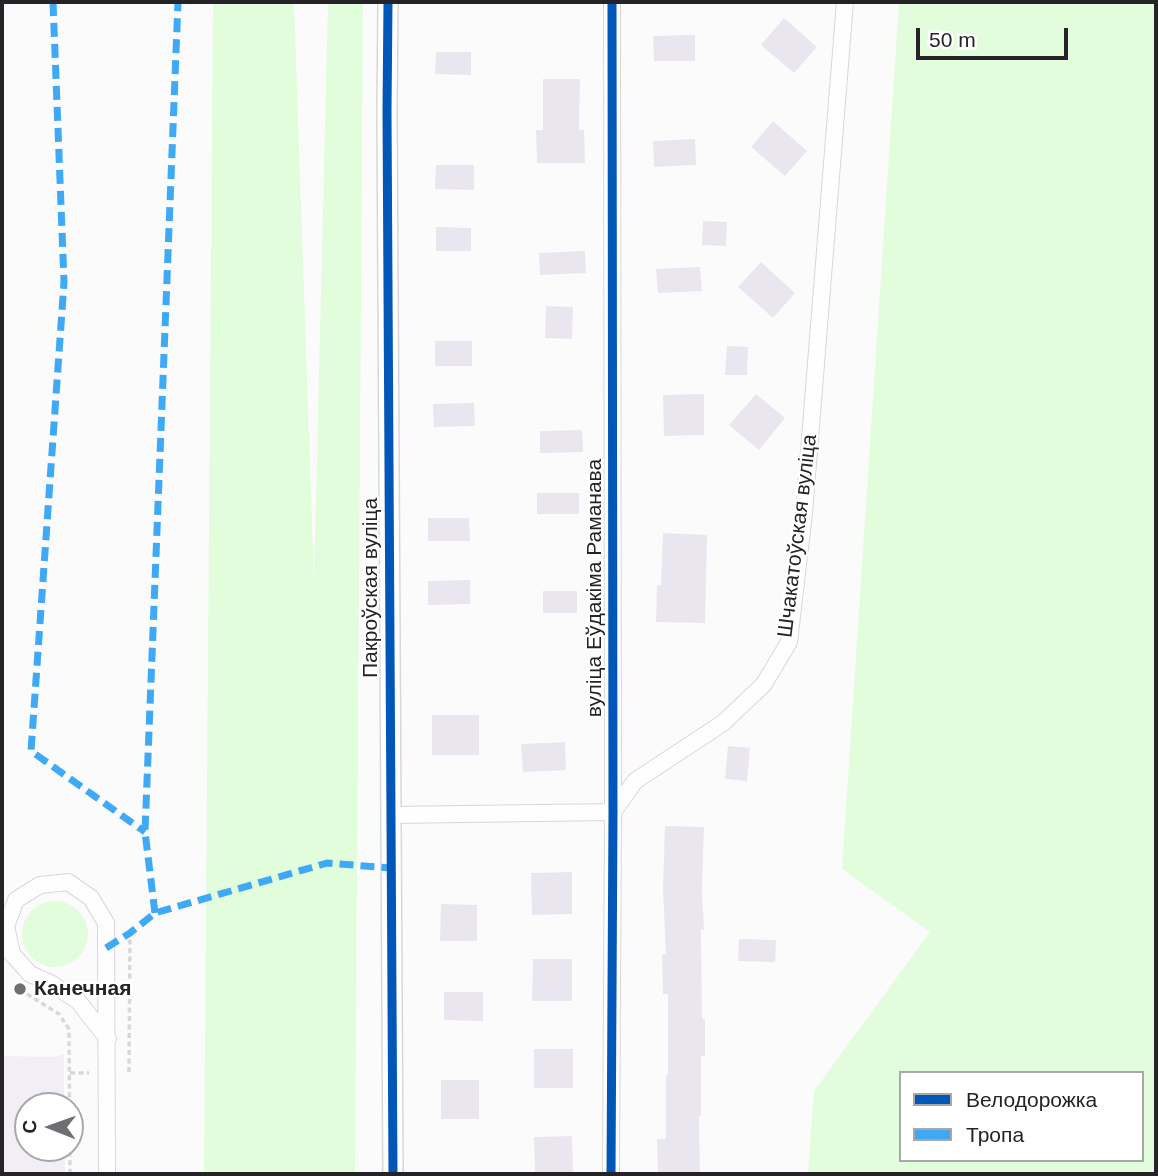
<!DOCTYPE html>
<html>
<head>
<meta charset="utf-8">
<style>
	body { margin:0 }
	#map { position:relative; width:1158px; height:1176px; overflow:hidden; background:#fcfbfc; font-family:Helvetica,sans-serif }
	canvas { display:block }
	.frame { position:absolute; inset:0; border:4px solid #252228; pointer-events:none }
	.legend { position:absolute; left:899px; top:1071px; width:245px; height:91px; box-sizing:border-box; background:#fff; border:2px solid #a8a7a9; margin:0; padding:9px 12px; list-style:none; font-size:21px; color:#252228 }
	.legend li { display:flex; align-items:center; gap:14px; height:35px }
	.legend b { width:35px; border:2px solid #a8a7a9 }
	.north { position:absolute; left:14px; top:1092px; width:70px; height:70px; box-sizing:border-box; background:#fff; border:2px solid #a8a7a9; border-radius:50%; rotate:271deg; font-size:19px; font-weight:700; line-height:28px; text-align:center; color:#252228 }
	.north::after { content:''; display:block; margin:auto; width:24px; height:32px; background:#706e72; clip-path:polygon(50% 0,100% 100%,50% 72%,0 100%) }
	.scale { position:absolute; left:916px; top:28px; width:152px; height:32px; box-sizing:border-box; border:4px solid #252228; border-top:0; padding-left:9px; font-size:21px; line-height:24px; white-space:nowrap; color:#252228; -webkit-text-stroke:5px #fff; paint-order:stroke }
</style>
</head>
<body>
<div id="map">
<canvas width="1158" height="1176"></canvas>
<div class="frame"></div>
<ul class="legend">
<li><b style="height:9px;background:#0057b8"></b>Велодорожка</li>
<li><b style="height:9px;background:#3fa9f5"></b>Тропа</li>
</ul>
<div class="north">С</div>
<div class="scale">50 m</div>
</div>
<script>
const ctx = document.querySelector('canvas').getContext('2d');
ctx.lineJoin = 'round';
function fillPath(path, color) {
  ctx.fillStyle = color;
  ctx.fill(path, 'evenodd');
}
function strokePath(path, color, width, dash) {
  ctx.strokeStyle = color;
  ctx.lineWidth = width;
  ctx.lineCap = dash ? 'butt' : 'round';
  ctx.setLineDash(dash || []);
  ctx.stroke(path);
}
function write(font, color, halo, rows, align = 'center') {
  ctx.font = font + ' Helvetica,sans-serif';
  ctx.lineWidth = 5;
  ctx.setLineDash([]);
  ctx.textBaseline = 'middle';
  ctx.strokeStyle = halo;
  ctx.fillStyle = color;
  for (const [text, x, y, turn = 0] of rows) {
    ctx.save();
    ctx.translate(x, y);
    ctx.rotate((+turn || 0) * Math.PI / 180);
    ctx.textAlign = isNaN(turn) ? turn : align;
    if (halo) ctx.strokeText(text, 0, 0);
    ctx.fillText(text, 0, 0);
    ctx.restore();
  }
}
fillPath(new Path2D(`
	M64,1054V1106H28V1148H65V1174H2V1056L53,1057Z`), '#f1eef5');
fillPath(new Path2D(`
	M213,2H294L314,580L328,2H363L355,1174H204Z
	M899,2H1156V1174H808L814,1091L930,932L842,869ZM901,1073H1142V1160H901Z
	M22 934a33 33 0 1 1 66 0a33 33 0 1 1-66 0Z`), '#e1fddc');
fillPath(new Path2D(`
	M784,18L817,47L794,73L761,45Z
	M695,35V61H654L653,36Z
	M436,52H471V75L435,74Z
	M543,79H580L579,130H584L585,163H537L536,130H543Z
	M773,121L807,151L785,176L751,147Z
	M695,139L696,165L654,167L653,141Z
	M436,165H474V190L435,189Z
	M703,221L727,222L726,246L702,245Z
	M436,227L471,228V251H436Z
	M585,251L586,273L540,275L539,253Z
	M761,262L795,293L773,318L738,287Z
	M700,267L702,291L658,293L656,269Z
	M546,306L573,307L572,339L545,338Z
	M435,341H472V366H435Z
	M727,346L748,347L747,375H725Z
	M704,394V435L664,436L663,395Z
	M756,394L785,418L759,450L729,425Z
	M474,403L475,426L434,427L433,404Z
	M582,430L583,452L540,453V431Z
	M537,493H579V514H537Z
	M428,518H469L470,541H428Z
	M663,533L707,535L705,623L656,622L657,585H661Z
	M470,580V604L428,605V581Z
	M543,591H577V613H543Z
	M432,715H479V755H432Z
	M565,742L566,770L523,772L521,744Z
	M728,746L750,748L747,781L725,779Z
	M665,826L704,827L702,891L704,930H701L702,1019H705V1056H701V1116H699L700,1174H658L657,1139H666V1075H668V994H663L662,954H666L663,889Z
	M572,872V914L532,915L531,873Z
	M441,904L477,905V941H440Z
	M739,939L776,940L775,962L738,961Z
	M533,959H572V1001H532Z
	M444,992H483V1021L444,1020Z
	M534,1049H573V1088H534Z
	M441,1080H479V1119H441Z
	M572,1136L573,1174H535L534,1137Z`), '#eae6f0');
const minor = new Path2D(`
	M390,815L613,812L635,781L723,723L764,684L789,642L804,513L845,2
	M107,1174L106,923L91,898L68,882L40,885L16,900L6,926L12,954L30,974L52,984L78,1001L108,1039
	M611,1174L613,812L612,2`);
const tertiary = new Path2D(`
	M388,2L387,111L393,1174`);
strokePath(minor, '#d9d6da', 18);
strokePath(tertiary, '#d9d6da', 22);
strokePath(new Path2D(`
	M27,994L59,1014L69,1029L70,1174
	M129,1072L130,933
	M70,1073H89`), '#d8d8d8', 3.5, [5, 3.5]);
strokePath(minor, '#fffeff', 16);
strokePath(tertiary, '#fffeff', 19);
strokePath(new Path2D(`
	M53,2L64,282L31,751L145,832
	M155,913L145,832L178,2
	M106,948L130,933L155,913L327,863L390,868`), '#3fa9f5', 7, [14, 7]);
strokePath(new Path2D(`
	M388,2L387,111L393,1174
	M611,1174L613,812L612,2`), '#0057b8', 9);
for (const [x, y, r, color] of [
	[20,989,7,"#706e72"]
]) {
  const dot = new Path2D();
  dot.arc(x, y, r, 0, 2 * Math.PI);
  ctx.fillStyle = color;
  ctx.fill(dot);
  strokePath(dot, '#fff', 2.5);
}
write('21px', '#252228', '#fff', [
	["Шчакатоўская вуліца",798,536,-83],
	["Пакроўская вуліца",371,588,-90],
	["вуліца Еўдакіма Раманава",595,588,-90]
]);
write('bold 21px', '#252228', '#fff', [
	["Канечная",34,989]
], 'left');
</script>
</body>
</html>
